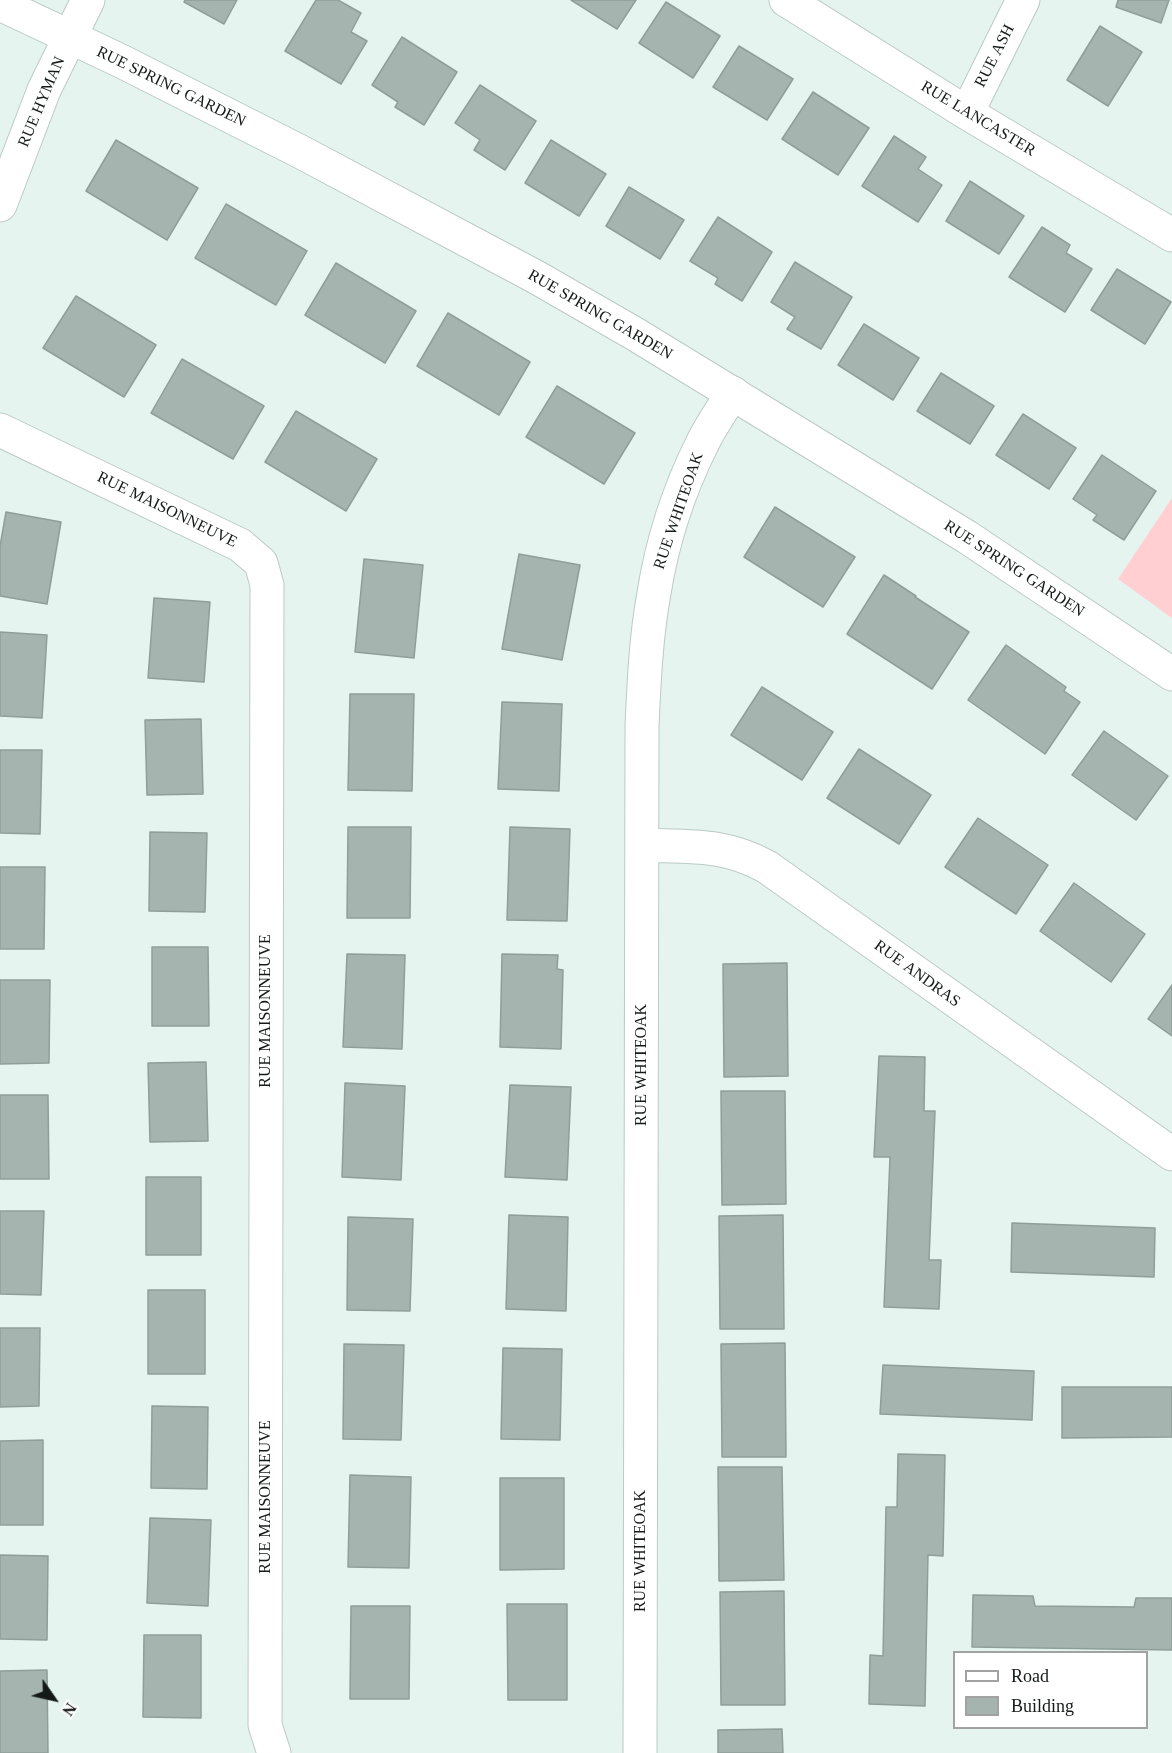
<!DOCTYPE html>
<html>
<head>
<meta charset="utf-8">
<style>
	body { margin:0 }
	#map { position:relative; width:1172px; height:1753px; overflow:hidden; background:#e5f4ef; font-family:"Times New Roman",serif }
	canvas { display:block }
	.legend { position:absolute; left:953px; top:1651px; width:195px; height:78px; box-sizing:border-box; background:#fff; border:2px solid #a1a3a3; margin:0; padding:8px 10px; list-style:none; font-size:18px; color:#141a18 }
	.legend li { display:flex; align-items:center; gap:12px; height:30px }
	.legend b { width:30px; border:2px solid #a1a3a3 }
	.north { position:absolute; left:24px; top:1669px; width:60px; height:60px; -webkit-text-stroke:4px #fff; paint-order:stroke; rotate:124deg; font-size:16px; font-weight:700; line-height:24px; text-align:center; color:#141a18 }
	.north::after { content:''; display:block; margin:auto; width:21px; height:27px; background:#141a18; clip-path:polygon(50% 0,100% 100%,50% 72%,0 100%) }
</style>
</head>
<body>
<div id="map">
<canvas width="1172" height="1753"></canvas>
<ul class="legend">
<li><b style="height:8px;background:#fff"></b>Road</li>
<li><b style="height:16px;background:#a6b4b0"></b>Building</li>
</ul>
<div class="north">N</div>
</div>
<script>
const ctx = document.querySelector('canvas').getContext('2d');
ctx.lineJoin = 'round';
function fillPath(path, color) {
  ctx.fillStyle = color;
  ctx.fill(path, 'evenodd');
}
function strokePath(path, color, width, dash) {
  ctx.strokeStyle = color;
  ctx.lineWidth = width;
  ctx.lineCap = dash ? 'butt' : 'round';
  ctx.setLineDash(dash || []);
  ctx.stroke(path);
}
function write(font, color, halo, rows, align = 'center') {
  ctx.font = font + ' "Times New Roman",serif';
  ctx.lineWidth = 4.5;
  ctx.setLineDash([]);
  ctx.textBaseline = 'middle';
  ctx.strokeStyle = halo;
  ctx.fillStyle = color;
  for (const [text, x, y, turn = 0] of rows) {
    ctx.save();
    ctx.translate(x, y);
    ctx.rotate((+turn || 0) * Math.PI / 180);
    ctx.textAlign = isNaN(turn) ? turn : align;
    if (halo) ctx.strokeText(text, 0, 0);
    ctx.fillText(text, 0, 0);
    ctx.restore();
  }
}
fillPath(new Path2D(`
	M1172,498V618L1118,579Z`), '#ffcfd1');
const building = new Path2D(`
	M185,0H237L224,24L184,2Z
	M316,0H338L361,13L351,32L367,41L341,84L285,51Z
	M571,0H636L617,29Z
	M1118,0H1169L1161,23L1116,7Z
	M666,2L720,36L693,78L639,43Z
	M1100,26L1142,52L1108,106L1067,80Z
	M402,37L457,72L424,125L395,107L398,102L372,85Z
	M739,46L793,79L767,120L713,87Z
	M480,85L536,121L505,170L474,150L480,140L455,123Z
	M813,92L869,128L838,175L782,139Z
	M894,136L926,157L918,169L942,185L918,222L862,186Z
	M116,140L198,188L167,240L86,191Z
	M551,140L606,174L579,216L525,183Z
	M970,181L1024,216L999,254L946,221Z
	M629,187L684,220L660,259L606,226Z
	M226,204L307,251L276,305L195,258Z
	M718,217L772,252L742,301L715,284L718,278L690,261Z
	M1042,227L1070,245L1066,253L1092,269L1065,312L1009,277Z
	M795,262L852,297L821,349L787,329L795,317L771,302Z
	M336,263L416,311L385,363L305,315Z
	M1117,269L1171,302L1145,344L1091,310Z
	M76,296L156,345L124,397L43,348Z
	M448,313L530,362L499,415L417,366Z
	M864,324L919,358L893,400L838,365Z
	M182,359L264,406L233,459L151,413Z
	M941,373L994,406L970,444L917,411Z
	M557,386L635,433L604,484L526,437Z
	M296,411L377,459L346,511L265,462Z
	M1023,414L1076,448L1049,489L996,455Z
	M1102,455L1156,491L1124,540L1093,520L1097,515L1073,499Z
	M775,507L855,557L823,607L744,557Z
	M6,512L61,522L47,604L0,596V546Z
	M519,554L580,565L562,660L502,649Z
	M364,559L423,565L414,658L355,652Z
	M884,575L916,596L915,597L969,632L932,689L847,634Z
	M154,598L210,602L204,682L148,678Z
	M0,632L47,635L42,718L0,716Z
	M1006,645L1066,687L1064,691L1080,702L1045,754L968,700Z
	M762,687L833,732L802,780L731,735Z
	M350,694H414L412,791L348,790Z
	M502,702L562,704L559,791L498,789Z
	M201,719L203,794L147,795L145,720Z
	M1104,731L1168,776L1136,820L1072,775Z
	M859,749L931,795L899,844L827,798Z
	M0,750H42L40,834L0,833Z
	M978,818L1048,865L1016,914L945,867Z
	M348,827H411L410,918H347Z
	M510,827L570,829L567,921L507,920Z
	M150,832L207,833L205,912L149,911Z
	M0,867H45L44,949H0Z
	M1074,883L1145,934L1111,982L1040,931Z
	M152,947H208L209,1026H152Z
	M347,954L405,955L402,1049L343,1047Z
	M502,954L558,955L557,969L563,970L561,1049L500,1047Z
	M787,963L788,1076L724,1077L723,964Z
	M0,980H50L49,1063L0,1064Z
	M1172,985V1036L1148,1019Z
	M879,1056L925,1057L924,1111H935L929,1260H941L939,1309L884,1307L890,1157H874Z
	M206,1062L208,1141L150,1142L148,1063Z
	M345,1083L405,1086L401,1180L342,1177Z
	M510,1085L571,1087L567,1180L505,1177Z
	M721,1091H785L786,1204L722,1205Z
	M0,1095H48L49,1179H0Z
	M146,1177H201V1255H146Z
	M0,1211H44L41,1295L0,1294Z
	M509,1215L568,1217L566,1311L506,1309Z
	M783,1215L784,1329H720L719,1216Z
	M348,1217L413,1219L410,1311L347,1310Z
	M1012,1223L1155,1228L1154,1277L1011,1272Z
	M148,1290H205V1374H148Z
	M0,1328H40L39,1406L0,1407Z
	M785,1343L786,1457H722L721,1344Z
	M344,1344L404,1345L401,1440L343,1439Z
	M503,1348L562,1349L560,1440L501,1439Z
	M883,1365L1034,1371L1032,1420L880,1414Z
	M1062,1387H1172V1437L1062,1438Z
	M152,1406L208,1407L207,1489L151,1488Z
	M43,1440V1525H0V1441Z
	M898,1454L945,1455L943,1556L928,1555L925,1706L869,1704L870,1655L883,1656L886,1507H897Z
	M718,1467H782L784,1580L719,1581Z
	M350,1475L411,1477L409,1568L348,1567Z
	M500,1478H564V1569L500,1570Z
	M150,1518L211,1520L208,1606L147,1603Z
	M0,1555L48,1556L47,1640L0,1639Z
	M784,1591L785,1705H721L720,1592Z
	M973,1595L1033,1596L1035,1606L1134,1607L1136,1598H1172V1650L972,1647Z
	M507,1604H567V1700H508Z
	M351,1606H410L409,1699H350Z
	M144,1635H201V1718L143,1717Z
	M47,1670L48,1753H0V1671Z
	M782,1729L783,1753H718V1730Z`);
fillPath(building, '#a6b4b0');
strokePath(building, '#909e99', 1.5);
const minor = new Path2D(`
	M786,0L967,113L1172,235
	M967,113L1023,0
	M0,205L44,90L88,0
	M0,430L240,545L261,563L267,585L265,1725L274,1753
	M642,845C689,847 725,843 767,867L1172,1154
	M640,1753L642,726C644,681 646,637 654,593C662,543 679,490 702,444C710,427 722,410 733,393`);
const tertiary = new Path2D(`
	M0,4L121,61L301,152L536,277L635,334L967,537L1172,674`);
strokePath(minor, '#bbcac5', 35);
strokePath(tertiary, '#bbcac5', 35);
strokePath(minor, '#fff', 33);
strokePath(tertiary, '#fff', 33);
write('16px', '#141a18', '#fff', [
	["RUE ASH",995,56,-63],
	["RUE SPRING GARDEN",171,87,26],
	["RUE HYMAN",42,102,-67],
	["RUE LANCASTER",978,119,31],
	["RUE SPRING GARDEN",600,315,30],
	["RUE MAISONNEUVE",167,510,26],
	["RUE WHITEOAK",679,511,-71],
	["RUE SPRING GARDEN",1014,569,33],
	["RUE ANDRAS",917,974,36],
	["RUE MAISONNEUVE",266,1011,-90],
	["RUE WHITEOAK",642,1065,-90],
	["RUE MAISONNEUVE",266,1497,-90],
	["RUE WHITEOAK",641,1551,-90]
]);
</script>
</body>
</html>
